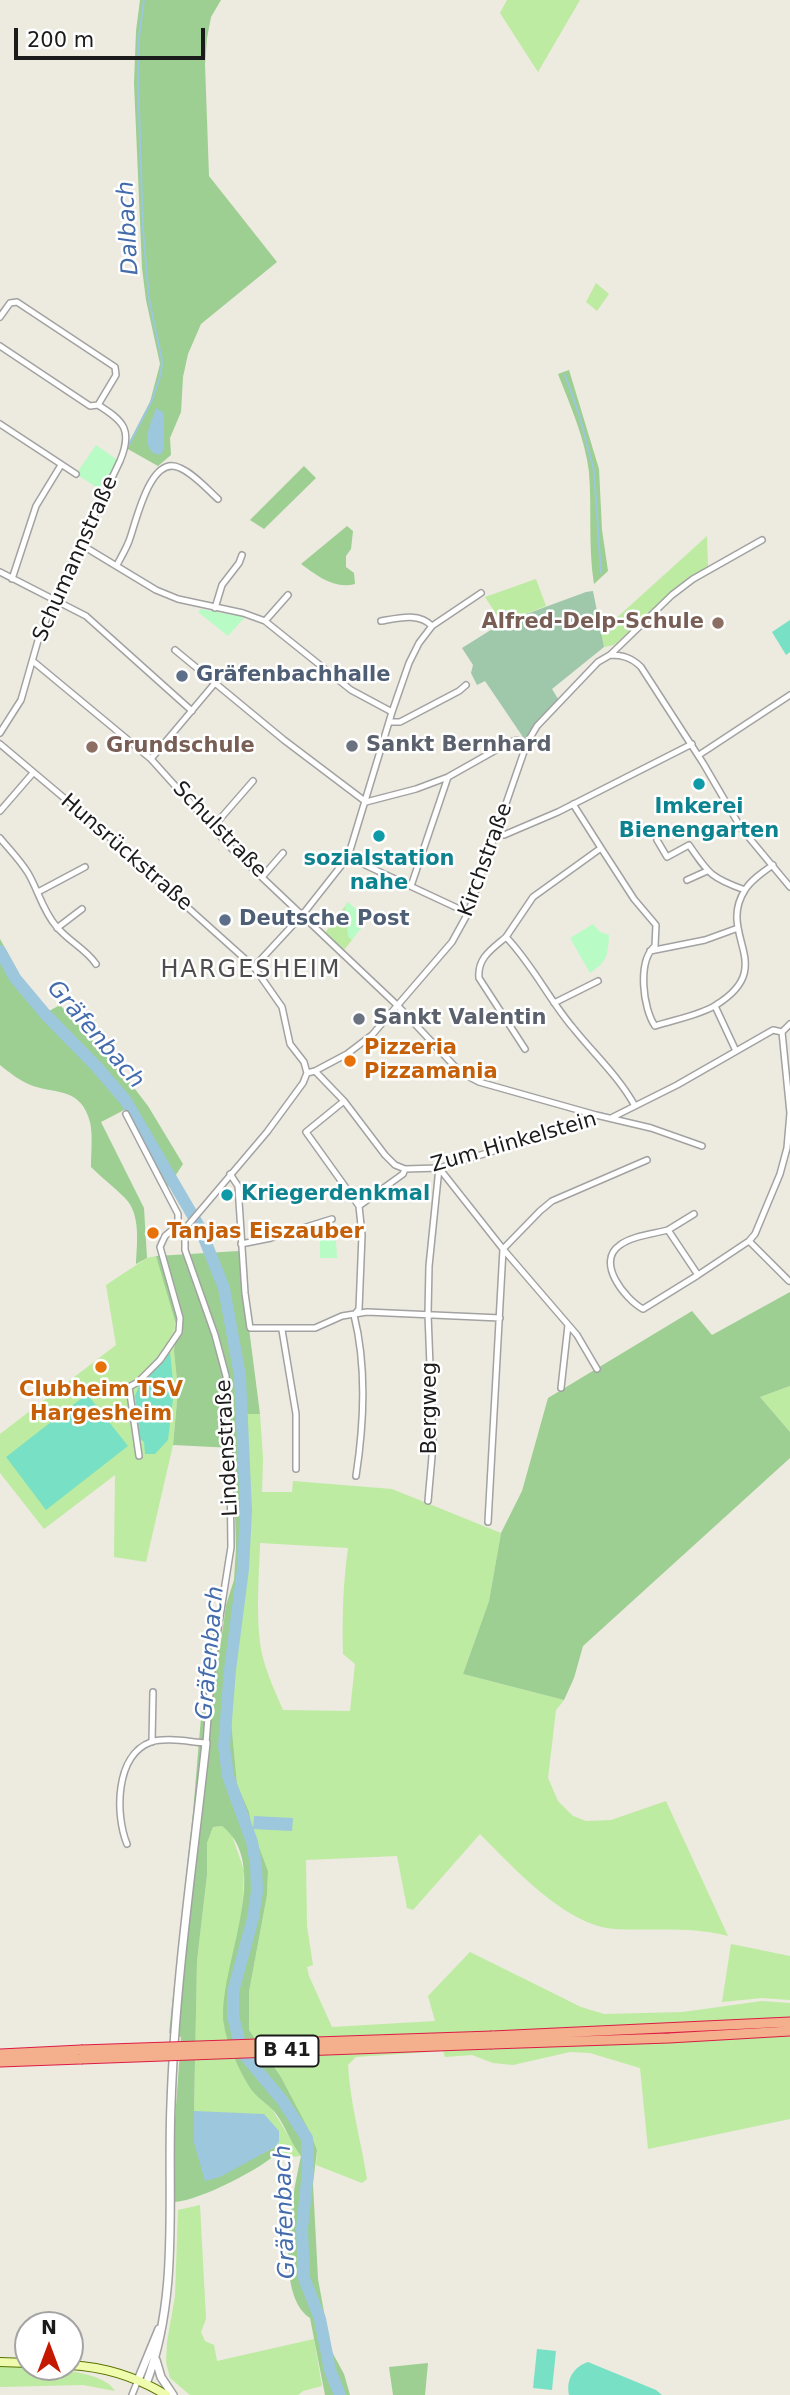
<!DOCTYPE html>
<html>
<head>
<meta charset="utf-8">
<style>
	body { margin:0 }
	#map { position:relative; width:790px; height:2395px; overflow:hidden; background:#edeadf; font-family:"DejaVu Sans",sans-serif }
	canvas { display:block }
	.north { position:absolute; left:14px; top:2311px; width:70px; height:70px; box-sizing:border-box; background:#fff; border:2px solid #a4a4a4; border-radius:50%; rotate:0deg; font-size:19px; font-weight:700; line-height:28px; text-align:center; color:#1b1b1b }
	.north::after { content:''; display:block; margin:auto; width:24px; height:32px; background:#c51800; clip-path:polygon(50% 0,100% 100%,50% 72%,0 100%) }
	.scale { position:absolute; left:14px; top:28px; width:191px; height:32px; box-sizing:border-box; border:4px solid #1b1b1b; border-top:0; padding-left:9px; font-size:21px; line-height:24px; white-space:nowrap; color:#1b1b1b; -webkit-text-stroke:5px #fff; paint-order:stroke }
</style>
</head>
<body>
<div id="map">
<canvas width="790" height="2395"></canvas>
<div class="north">N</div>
<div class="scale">200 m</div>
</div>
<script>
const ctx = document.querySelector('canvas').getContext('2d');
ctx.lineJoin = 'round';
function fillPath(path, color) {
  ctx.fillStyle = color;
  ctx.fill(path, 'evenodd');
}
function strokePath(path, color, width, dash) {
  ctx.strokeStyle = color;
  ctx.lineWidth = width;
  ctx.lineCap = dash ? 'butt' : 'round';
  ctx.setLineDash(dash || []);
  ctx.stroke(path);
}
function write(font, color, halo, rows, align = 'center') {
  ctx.font = font + ' "DejaVu Sans",sans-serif';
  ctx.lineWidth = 5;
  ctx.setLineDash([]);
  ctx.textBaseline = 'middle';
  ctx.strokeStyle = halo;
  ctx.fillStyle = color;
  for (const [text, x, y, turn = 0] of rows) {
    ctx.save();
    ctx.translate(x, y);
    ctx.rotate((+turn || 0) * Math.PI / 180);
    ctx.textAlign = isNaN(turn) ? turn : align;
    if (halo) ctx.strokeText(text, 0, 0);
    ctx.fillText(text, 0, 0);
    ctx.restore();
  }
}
fillPath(new Path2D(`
	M507,0H580L538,72L500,13Z
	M596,283L609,294L597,311L586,302Z
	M707,536L708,568L688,579L614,645L604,647L601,632Z
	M536,579L546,606L502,623L485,597Z
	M348,902V936L352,940L344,950L325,933Z
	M156,1256L175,1315L174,1351L178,1390L173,1445L146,1562L114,1557L115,1475L44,1529L0,1473V1434L116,1345L106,1285L147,1258Z
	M790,1386V1432L760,1397Z
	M244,1414H260L263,1458L262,1492H292L293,1481L392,1489L501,1533L489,1601L463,1674L564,1700L556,1710L548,1778L558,1801L573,1816L586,1821L611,1820L666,1801L728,1936C691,1926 653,1931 615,1929C566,1926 513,1867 480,1834L413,1910L407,1908L397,1856L306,1860L307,1926L313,1965L307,1967L309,1976L332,2027L435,2021L428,1996L470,1952L581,2007L604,2014L683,2012L762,2001L790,2003V2119L648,2149L640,2068L590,2053L570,2052L513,2065L493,2063L472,2055L445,2057L443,2051L356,2057L348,2065C350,2103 361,2141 367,2179L362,2183L316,2165L317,2150L310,2132L281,2077L249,2030V1992L267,1895L268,1871L252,1828L249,1812L237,1784L231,1720L235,1645L247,1547ZM260,1543L348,1548C343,1584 342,1618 343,1654L355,1664L350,1711L283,1710C274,1689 263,1666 260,1643C256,1610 259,1576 260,1543Z
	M222,1826L231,1833L244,1870L242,1916L233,1953L224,2027L238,2064L253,2092L272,2109L301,2156L272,2159L281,2150L275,2147L279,2142L194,2111L197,1961L207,1875V1843L213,1827Z
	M731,1944L790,1956V2000L762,1998L722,2002Z
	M200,2205L206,2319L201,2332L205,2341L214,2345L217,2361L314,2339L322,2386L303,2391L298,2395H190L170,2378L166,2362L167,2342L175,2296L178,2210Z
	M0,2366C26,2367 102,2367 115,2391L83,2385L0,2387Z`), '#bdeba1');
fillPath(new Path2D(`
	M140,0H221L211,17L207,38L205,64L209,176L277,262L201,324L188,354L183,377L181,412L170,438L171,455L158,466L126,448L150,402L160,364L146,300L142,268L134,83L136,31Z
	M569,370L599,469L602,530L608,571L594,584C588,547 592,509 589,472C585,438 570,405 558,374Z
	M304,466L316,478L264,529L250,520Z
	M347,526L353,531L351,549L346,556V567L354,573L355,584C335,590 316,575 301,564Z
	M0,939L21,977L49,1011L60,1005L125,1076L148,1106L183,1164L168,1187L126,1109L101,1122L144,1208L147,1258L136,1264C137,1243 141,1214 125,1198C114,1187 102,1178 91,1167C91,1153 93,1135 90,1122C81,1088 58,1094 33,1086C20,1081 10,1073 0,1065Z
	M239,1251L260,1414H244L247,1547L235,1645L231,1720L237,1784L249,1812L252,1828L268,1871L267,1895L249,1992V2030L281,2077L310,2132L317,2150L313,2184L318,2279L331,2350L344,2374L350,2395H325L310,2318C273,2294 293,2192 301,2156C291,2143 286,2128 277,2115C271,2106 261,2101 254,2093C243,2080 226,2042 224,2025C216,1971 275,1867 222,1826L213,1827L207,1843V1875L197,1961L194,2111L253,2158L275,2147L281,2150C263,2168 201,2200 175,2202L174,2134L181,2037L169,2033L193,1812L207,1647L220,1648L226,1605L234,1580L236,1548L233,1448L173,1445L178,1390L174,1351L176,1324L156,1256Z
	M790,1292V1386L760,1397L790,1432V1458L583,1646L574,1678L564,1700L463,1674L489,1601L501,1533L522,1491L548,1398L692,1311L712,1335Z
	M428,2363L425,2395H393L389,2367Z`), '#9ccf91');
fillPath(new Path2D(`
	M593,591L604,647L552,689L560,702L537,726L527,743L485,681L477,685L471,673L473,665L462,648L502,623L586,592Z`), '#9fc7aa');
fillPath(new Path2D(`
	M96,445L119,461L104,492L76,474Z
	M201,609L245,617L228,636L198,612Z
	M348,902L368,919L352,940L348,936L345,906Z
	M593,924L600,932L609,935C608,955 607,962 590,973L570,938Z
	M335,1225L337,1258H320V1230Z`), '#b8fbc5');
fillPath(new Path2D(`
	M790,620V652L786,655L772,632Z
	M170,1352L174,1391L168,1440L155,1454H145L144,1442L140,1439L135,1396L139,1386Z
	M87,1394L128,1446L46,1510L6,1457Z
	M537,2349L556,2351L552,2390L533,2388Z
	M588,2362L656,2390L662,2395H569C566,2380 573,2367 588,2362Z`), '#78e1c5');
fillPath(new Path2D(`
	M156,408L164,413V449L160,455L153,453C141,440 151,424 156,408Z
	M254,1816L293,1818L292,1831L253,1829Z
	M194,2111L264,2114L279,2131V2142L275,2147L220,2177L205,2181L194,2143Z`), '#9dc7dd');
strokePath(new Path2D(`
	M565,375L579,414L594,471L601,573
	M129,445L153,398L161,374L162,360L149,299L143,229L138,78L139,37L144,0`), '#9dc7dd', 2);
strokePath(new Path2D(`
	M0,951L15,978L46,1015L97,1067L126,1101L200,1228L224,1288L240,1376L246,1511L243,1569L230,1670L224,1746L228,1776L252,1842L256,1865L257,1891L253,1918L233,1992V2016L242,2052L282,2100L307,2138L308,2171L302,2229L304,2278L320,2319L330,2370L340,2395`), '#9dc7dd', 12);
const minor = new Path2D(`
	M0,317L10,303L17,302L115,367L116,375L98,405
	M0,346L90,406L98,405C124,421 133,430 120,461L55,598L39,637L21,700L0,733
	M0,424L76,474
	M80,544L156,590L178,599L243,613L265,621L351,690L392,712
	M117,565C121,557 126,549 129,541C136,523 150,453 180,468C194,474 207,489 218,499
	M0,572L86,616L192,711
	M12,579L36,506L61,465
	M215,608L222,585L239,563L242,555
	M265,621L288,595
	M381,621C398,618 419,612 432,626
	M175,650L215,683
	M610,655C623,655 632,658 641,667L703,763L741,828L790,887
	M34,662L151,759L232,849L398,1006L460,1072L479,1082L596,1115
	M390,722H400L459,691L466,685
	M0,744L89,819L254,967L282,1007L290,1044L304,1062L307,1073
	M699,755L790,695
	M151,759L215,683L284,740L366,802L416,789L448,777L510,742L517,740L527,743
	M573,804L601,848L533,897L506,937C533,965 549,1000 574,1029C595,1055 619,1077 635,1106
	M0,811L33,773
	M213,827L253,781
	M496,835H504L558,812L692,744
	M0,838C9,849 20,860 28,873C38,890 43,911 56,926C68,941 86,949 96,964
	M657,840L667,857L689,845C709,874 711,878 745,890
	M601,848L634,899L656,925L655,946C637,961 643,1009 655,1026C673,1020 701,1015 716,1005C779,966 716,935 745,890C751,880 763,872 773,865
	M348,857L468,913
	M263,876L283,853
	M687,880L707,871
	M411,886L448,777
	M38,892L85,867
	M57,928L82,909
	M506,937C492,949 477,958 479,978L525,1049
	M650,951L705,940L738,928
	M254,967L303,914L348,857L392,712L409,663L419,643L432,626L481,593
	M554,1003L598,981
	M715,1006L736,1051
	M782,1032L790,1024
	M315,1071L344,1101L385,1155L395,1165L405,1169L439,1168L586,1122L596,1115L651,1128L702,1146
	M307,1073L315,1071L347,1054L372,1035L452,942L468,913L527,743L537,726L598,662L610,655L672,595L693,579L762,540
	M344,1101L306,1132L359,1206L362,1235L359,1309L354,1315
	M126,1114L178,1214V1225
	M611,1118L677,1085L773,1030L782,1032
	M439,1168L503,1249L488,1522
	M230,1174L238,1186L245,1293L250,1328H315L342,1316L367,1312L500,1318
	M359,1206L403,1174L405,1169
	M668,1230L694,1214
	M749,1241L789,1281
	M241,1244L271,1238L332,1219
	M698,1275L643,1309C625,1299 595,1262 620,1245C632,1236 653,1234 668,1230L698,1275L749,1241L755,1234L780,1174L787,1148L790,1113L782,1032
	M354,1315C367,1367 364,1424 356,1476
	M282,1330L296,1414V1469
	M597,1369L577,1335L503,1249L540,1211L552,1201L647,1160
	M561,1388L568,1325
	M139,1456L129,1387L138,1382L160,1360L179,1332L180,1318L160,1247L165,1236L178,1225
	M428,1501L433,1445L428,1314L429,1266L439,1168
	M152,1742L153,1692
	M127,1844C115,1815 115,1755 151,1742C166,1737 190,1742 206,1743L212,1667L231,1547L230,1467L226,1376L215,1335L185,1250V1236L189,1224L267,1132L303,1083L307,1073
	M132,2395L138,2380`);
const tertiary = new Path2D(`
	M156,2360L161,2377L173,2395
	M138,2380L159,2329
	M146,2384C180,2295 167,2197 171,2104C175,1984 193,1863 206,1743`);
const secondary = new Path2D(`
	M0,2362L28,2363
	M70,2365C105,2367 137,2377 166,2395`);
const trunk = new Path2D(`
	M492,2036L790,2022
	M492,2044L669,2038L790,2031
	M0,2054L81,2050
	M0,2062L81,2059`);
strokePath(minor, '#a2a2a2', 8);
strokePath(tertiary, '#a2a2a2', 10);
strokePath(secondary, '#597300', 10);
strokePath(trunk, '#dc1b46', 11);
strokePath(minor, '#fff', 5);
strokePath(tertiary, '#fff', 7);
strokePath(secondary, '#effcae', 8);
strokePath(trunk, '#f4b08d', 9);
const trunkBridge = new Path2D(`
	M81,2050L492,2036
	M81,2059L492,2044`);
strokePath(trunkBridge, '#dc1b46', 11, []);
strokePath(trunkBridge, '#f4b08d', 9);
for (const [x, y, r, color] of [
	[718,623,7,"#8d6e63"],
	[182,676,7,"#5c6f8a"],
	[352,746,7,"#6b7280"],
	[92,747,7,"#8d6e63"],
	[699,784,7,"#0f9aa8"],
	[379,836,7,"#0f9aa8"],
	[225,920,7,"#5c6f8a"],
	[359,1019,7,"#6b7280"],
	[350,1061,7,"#e8710a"],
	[227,1195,7,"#0f9aa8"],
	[153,1233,7,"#e8710a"],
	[101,1367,7,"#e8710a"]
]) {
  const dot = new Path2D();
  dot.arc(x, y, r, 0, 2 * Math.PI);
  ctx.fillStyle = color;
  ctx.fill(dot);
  strokePath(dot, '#fff', 2.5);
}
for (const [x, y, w] of [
	[287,2051,63]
]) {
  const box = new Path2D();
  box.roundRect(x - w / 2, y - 15.5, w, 31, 5);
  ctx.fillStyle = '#fff';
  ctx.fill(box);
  strokePath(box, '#1b1b1b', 2);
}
write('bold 19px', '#1b1b1b', null, [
	["B 41",287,2051]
]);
write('21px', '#1b1b1b', '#fff', [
	["Schumannstraße",76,559,-66],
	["Schulstraße",219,830,46],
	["Hunsrückstraße",126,853,41],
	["Kirchstraße",486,860,-70],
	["Zum Hinkelstein",514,1143,-16],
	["Bergweg",431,1408,-90],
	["Lindenstraße",228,1448,-93]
]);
write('bold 21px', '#785e54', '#fff', [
	["Alfred-Delp-Schule",704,623],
	["Grundschule",106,747,"left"]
], 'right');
write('bold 21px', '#4e5e75', '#fff', [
	["Gräfenbachhalle",196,676],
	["Deutsche Post",239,920]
], 'left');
write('bold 21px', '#5b616d', '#fff', [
	["Sankt Bernhard",366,746],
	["Sankt Valentin",373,1019]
], 'left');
write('bold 21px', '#0d838f', '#fff', [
	["Imkerei",699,808],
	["Bienengarten",699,832],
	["sozialstation",379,860],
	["nahe",379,884],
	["Kriegerdenkmal",241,1195,"left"]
]);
write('bold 21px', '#c56008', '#fff', [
	["Pizzeria",364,1049],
	["Pizzamania",364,1073],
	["Tanjas Eiszauber",167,1233],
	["Clubheim TSV",101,1391,"center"],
	["Hargesheim",101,1415,"center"]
], 'left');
write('italic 23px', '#446cad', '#fff', [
	["Dalbach",129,228,-93],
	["Gräfenbach",95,1035,49],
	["Gräfenbach",211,1653,-85],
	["Gräfenbach",286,2212,-92]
]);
ctx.letterSpacing = '2px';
write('24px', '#4e4e4e', '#fff', [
	["HARGESHEIM",251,971]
]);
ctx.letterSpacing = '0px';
</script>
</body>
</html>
